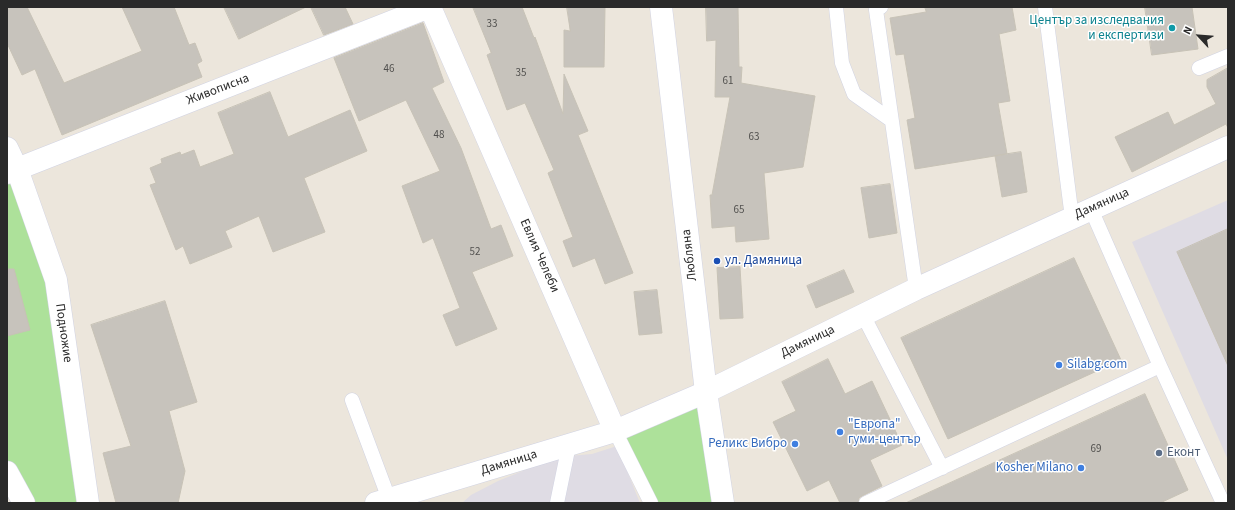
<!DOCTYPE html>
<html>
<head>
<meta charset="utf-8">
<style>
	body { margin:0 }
	#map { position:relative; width:1235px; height:510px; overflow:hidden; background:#ece6dc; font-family:"Source Sans 3",sans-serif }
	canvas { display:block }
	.frame { position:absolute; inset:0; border:8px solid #2a2a2a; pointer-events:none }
	.north { position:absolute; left:1179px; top:16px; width:40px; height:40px; -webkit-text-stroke:3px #fff; paint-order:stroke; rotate:296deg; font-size:11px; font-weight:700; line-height:16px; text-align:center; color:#2a2a2a }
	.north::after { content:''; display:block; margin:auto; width:14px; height:18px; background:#2a2a2a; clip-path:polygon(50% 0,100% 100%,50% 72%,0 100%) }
</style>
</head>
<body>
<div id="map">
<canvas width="1235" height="510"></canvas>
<div class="frame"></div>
<div class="north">N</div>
</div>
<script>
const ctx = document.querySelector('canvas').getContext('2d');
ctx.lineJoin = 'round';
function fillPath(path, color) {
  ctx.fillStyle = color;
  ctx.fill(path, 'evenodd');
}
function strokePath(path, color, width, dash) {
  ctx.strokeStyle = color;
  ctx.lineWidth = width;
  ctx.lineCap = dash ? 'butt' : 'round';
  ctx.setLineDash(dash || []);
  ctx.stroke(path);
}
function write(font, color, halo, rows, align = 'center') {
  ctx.font = font + ' "Source Sans 3",sans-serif';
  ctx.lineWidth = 3;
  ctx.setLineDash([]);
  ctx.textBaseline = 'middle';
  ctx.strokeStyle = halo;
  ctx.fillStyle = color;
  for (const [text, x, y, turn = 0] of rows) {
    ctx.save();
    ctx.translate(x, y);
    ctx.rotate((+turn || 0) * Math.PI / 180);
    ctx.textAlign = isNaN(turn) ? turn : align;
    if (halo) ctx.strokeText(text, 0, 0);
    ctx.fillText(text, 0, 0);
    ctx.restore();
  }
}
fillPath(new Path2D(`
	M1228,200V460L1132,242Z
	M617,446L640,503H462L471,495L498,481L557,457L592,454Z`), '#dfdce4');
fillPath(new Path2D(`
	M7,173L56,280L88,503H24L7,472Z
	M706,392L723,503H652L615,431Z`), '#ade19a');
const building = new Path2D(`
	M7,7H27L64,83L142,51L122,7H174L189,45L195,43L202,61L197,64L202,77L62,135L35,69L22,75L7,43Z
	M224,7H306L239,39Z
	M311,7H345L353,24L324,35Z
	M473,7H522L534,38L535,37L563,114L564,74L588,131L578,135L633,273L605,284L595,258L573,267L563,241L573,237L548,173L554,170L525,103L507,110L487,55L491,53Z
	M567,7H605L604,67H564V30L570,31Z
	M706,7H738L739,67H742L741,83L815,96L803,167L764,173L769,239L736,242L735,226L712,228L710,195H712L730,97H715L716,40L707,41Z
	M925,7H1012L1016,30L999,34L1010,101L998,103L1007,154L915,169L907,120L915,118L904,54L896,55L890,18L926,12Z
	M1145,7H1192L1198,49L1152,55Z
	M423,23L444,82L432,88L461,148L491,229L501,225L513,256L472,272L497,329L456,346L443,315L460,308L433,238L423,243L402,186L440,171L406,100L359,121L334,58Z
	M1228,68V128L1226,124L1132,172L1115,137L1168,112L1174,125L1216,104L1207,87V80Z
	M270,92L288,137L350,110L367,151L304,178L325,232L273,252L259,216L225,231L232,247L190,264L183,246L176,250L150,185L156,183L150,168L162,163L161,159L180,152L181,155L194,150L200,167L234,154L218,113Z
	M1021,152L1027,192L1002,197L995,156Z
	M890,184L897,233L869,238L861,188Z
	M1228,229V366L1177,252Z
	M1074,258L1121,360L948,439L901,338Z
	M740,267L743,318L720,319L717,268Z
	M7,269H14L30,330L7,336Z
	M844,270L854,292L816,308L807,286Z
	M657,290L662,333L639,335L634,292Z
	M165,301L197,402L169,411L185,471L178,503H116L103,453L131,446L91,325Z
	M828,359L845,394L872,381L902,445L870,460L882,486L862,496L859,498L858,503H840L829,480L807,491L773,422L796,411L782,382Z
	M1145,394L1188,490L1160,503H906Z`);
fillPath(building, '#c7c3bc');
strokePath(building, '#c7c2b6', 1);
const service = new Path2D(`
	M836,7L842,63L854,94L891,120
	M881,7L876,10L916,289
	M1045,7L1072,218
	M1199,68L1228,56
	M1091,209L1160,366L1223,503
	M863,315L942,468
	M352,400L389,499
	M615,431L651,503
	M557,503L569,445
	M866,503L1160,366`);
const minor = new Path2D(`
	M430,7L615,431
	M7,148L17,169L56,280L88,503
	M7,173L429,7
	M7,472L24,503
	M376,503L615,431L706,392L916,289L1228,147`);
const tertiary = new Path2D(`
	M661,7L706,392L723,503`);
strokePath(service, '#d1d3e2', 15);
strokePath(minor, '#d1d3e2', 23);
strokePath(tertiary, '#d1d3e2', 23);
strokePath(service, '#fff', 14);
strokePath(minor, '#fff', 22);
strokePath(tertiary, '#fff', 22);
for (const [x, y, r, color] of [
	[1172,28,4,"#0f9aa8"],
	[717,261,4,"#1a4fb4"],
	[1059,365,4,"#3f7fe0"],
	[840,432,4,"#3f7fe0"],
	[795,444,4,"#3f7fe0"],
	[1159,453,4,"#5c6f8a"],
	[1081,468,4,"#3f7fe0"]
]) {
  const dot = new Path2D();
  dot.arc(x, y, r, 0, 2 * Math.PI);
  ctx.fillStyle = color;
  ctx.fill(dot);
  strokePath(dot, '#fff', 1.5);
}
write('11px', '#51504e', null, [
	["33",492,25],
	["46",389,70],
	["35",521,74],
	["61",728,82],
	["48",439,136],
	["63",754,138],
	["65",739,211],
	["52",475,253],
	["69",1096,450]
]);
write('13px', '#0d838f', '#fff', [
	["Център за изследвания",1164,21],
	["и експертизи",1164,36]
], 'right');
write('13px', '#2a2a2a', '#fff', [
	["Живописна",218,90,-21],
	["Дамяница",1102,204,-24],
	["Любляна",690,255,-97],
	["Евлия Челеби",539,256,66],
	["Подножие",63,333,82],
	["Дамяница",808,342,-26],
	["Дамяница",509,463,-17]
]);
write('13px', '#164399', '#fff', [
	["ул. Дамяница",725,261]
], 'left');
write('13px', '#366cbe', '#fff', [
	["Silabg.com",1067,365],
	["\"Европа\"",848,425],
	["гуми-център",848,440],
	["Реликс Вибро",787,444,"right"],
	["Kosher Milano",1073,468,"right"]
], 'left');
write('13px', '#4e5e75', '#fff', [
	["Еконт",1167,453]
], 'left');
</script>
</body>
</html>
